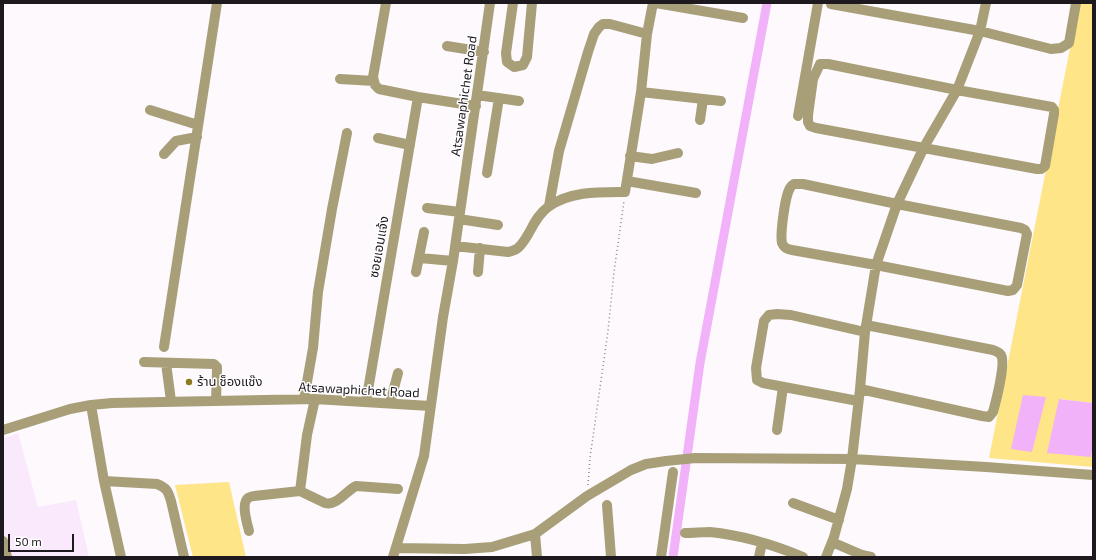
<!DOCTYPE html>
<html>
<head>
<meta charset="utf-8">
<style>
	body { margin:0 }
	#map { position:relative; width:1096px; height:560px; overflow:hidden; background:#fdf9fd; font-family:"Exo 2",sans-serif }
	canvas { display:block }
	.frame { position:absolute; inset:0; border:4px solid #1e181f; pointer-events:none }
	.scale { position:absolute; left:8px; top:534px; width:66px; height:18px; box-sizing:border-box; border:2px solid #1e181f; border-top:0; padding-left:5px; font-size:12px; line-height:14px; white-space:nowrap; color:#1e181f; -webkit-text-stroke:3px #fff; paint-order:stroke }
</style>
</head>
<body>
<div id="map">
<canvas width="1096" height="560"></canvas>
<div class="frame"></div>
<div class="scale">50 m</div>
</div>
<script>
const ctx = document.querySelector('canvas').getContext('2d');
ctx.lineJoin = 'round';
function fillPath(path, color) {
  ctx.fillStyle = color;
  ctx.fill(path, 'evenodd');
}
function strokePath(path, color, width, dash) {
  ctx.strokeStyle = color;
  ctx.lineWidth = width;
  ctx.lineCap = dash ? 'butt' : 'round';
  ctx.setLineDash(dash || []);
  ctx.stroke(path);
}
function write(font, color, halo, rows, align = 'center') {
  ctx.font = font + ' "Exo 2","Noto Sans Thai",sans-serif';
  ctx.lineWidth = 3;
  ctx.setLineDash([]);
  ctx.textBaseline = 'middle';
  ctx.strokeStyle = halo;
  ctx.fillStyle = color;
  for (const [text, x, y, turn = 0] of rows) {
    ctx.save();
    ctx.translate(x, y);
    ctx.rotate((+turn || 0) * Math.PI / 180);
    ctx.textAlign = isNaN(turn) ? turn : align;
    if (halo) ctx.strokeText(text, 0, 0);
    ctx.fillText(text, 0, 0);
    ctx.restore();
  }
}
fillPath(new Path2D(`
	M18,433L38,507L76,500L89,557H3V439Z`), '#fae8fc');
fillPath(new Path2D(`
	M1079,3H1093V403L1059,399L1091,457L1093,444V467L989,458Z
	M229,482L246,557H193L175,485Z`), '#fde588');
fillPath(new Path2D(`
	M1023,395L1046,397L1032,452L1011,449Z
	M1059,399L1093,403V444L1091,457L1047,453Z`), '#f1b2f9');
strokePath(new Path2D(`
	M673,557L700,363L767,3`), '#f1b2f9', 9);
strokePath(new Path2D(`
	M588,485L590,458L608,331L614,272L624,201`), '#8b868c', 1.5, [1, 3]);
strokePath(new Path2D(`
	M386,3L373,77L375,85L379,89L418,97L476,106
	M513,3L506,53L507,62L514,67L523,65L527,57L532,3
	M656,3L743,18
	M831,3V4L980,31L1051,49L1061,48L1069,43L1076,3
	M447,46L484,52
	M820,64H828L957,90L1052,107L1054,110V114L1045,166L1041,169H1037L816,128L810,126L808,122V115L813,79Z
	M340,79L374,81
	M641,92L721,101
	M477,95L519,101
	M150,110L198,125
	M798,116L818,3
	M700,120L703,99
	M378,138L410,145
	M164,154L176,141L197,137
	M630,156L652,159L678,153
	M487,173L499,98
	M627,181L696,193
	M794,184H803L897,204L1021,228L1025,230L1027,234L1017,285L1013,290L1008,291L876,265L792,250C787,249 784,248 782,243C780,234 785,196 790,188C791,186 792,185 794,184Z
	M549,206L559,151L588,52L594,34L599,27L603,24H610L647,34
	M427,208L460,212
	M459,219L498,225
	M455,246L508,252C513,251 516,250 519,247C531,235 533,218 548,207C570,191 599,192 625,192L641,92L647,34L653,3
	M420,258L453,261
	M416,272L424,232
	M478,272L480,248
	M164,347L217,3
	M144,362L214,364L217,367V370L216,401
	M166,363L171,401
	M860,389L982,416L989,417L993,412C996,401 1006,363 1001,355C999,352 996,351 993,350L866,325
	M304,399L313,348L318,292L332,209L347,133
	M858,401L763,383L757,380L756,368L764,321L769,315L777,314L791,315L865,332
	M366,402L418,97
	M390,403L398,373
	M91,405L104,481L121,557
	M3,430L70,409L91,405L112,403L315,399L430,406
	M777,430L783,387
	M104,481L157,484C167,488 168,491 171,501L184,557
	M300,491L307,435L315,399
	M793,503L839,520
	M607,505L611,557
	M249,531C247,523 241,503 248,498C250,497 252,496 254,496L300,491L325,503C337,506 346,491 356,486L398,489
	M685,533C693,533 702,532 710,532C741,535 774,545 803,557
	M535,534L537,557
	M3,541L7,557
	M832,542L862,555L871,557
	M396,548L465,549L492,547L535,534L587,496L631,470L646,464L666,461L695,458L852,459L986,467L1093,475
	M393,557L424,456L443,317L453,261L490,3
	M661,557L673,472
	M759,557L762,543
	M826,557L834,537L847,489L852,459L860,389L865,332L876,265L897,204L924,147L957,90L980,31L986,3`), '#a89f79', 10);
for (const [x, y, r, color] of [
	[189,382,4,"#8d791e"]
]) {
  const dot = new Path2D();
  dot.arc(x, y, r, 0, 2 * Math.PI);
  ctx.fillStyle = color;
  ctx.fill(dot);
  strokePath(dot, '#fff', 1.5);
}
write('13px', '#1e181f', '#fff', [
	["Atsawaphichet Road",464,96,-82],
	["ซอยเอมแจ้ง",379,247,-80],
	["Atsawaphichet Road",359,390,3]
]);
write('13px', '#1e181f', '#fff', [
	["ร้าน ช็องแช๊ง",197,382]
], 'left');
</script>
</body>
</html>
